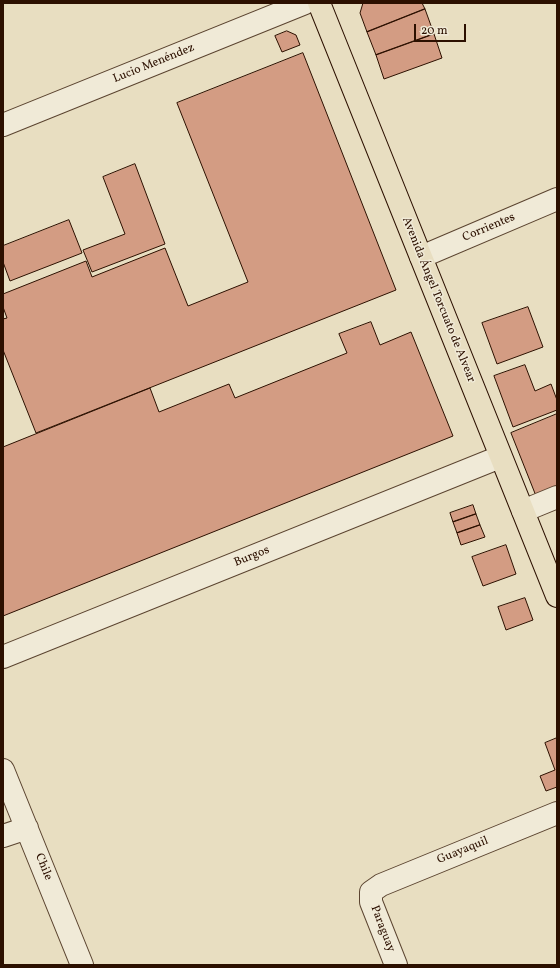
<!DOCTYPE html>
<html>
<head>
<meta charset="utf-8">
<style>
	body { margin:0 }
	#map { position:relative; width:560px; height:968px; overflow:hidden; background:#e8dec1; font-family:Vollkorn,serif }
	canvas { display:block }
	.frame { position:absolute; inset:0; border:4px solid #2c1000; pointer-events:none }
	.scale { position:absolute; left:414px; top:24px; width:52px; height:18px; box-sizing:border-box; border:2px solid #2c1000; border-top:0; padding-left:5px; font-size:12px; line-height:14px; white-space:nowrap; color:#2c1000; -webkit-text-stroke:3px #f0ead7; paint-order:stroke }
</style>
</head>
<body>
<div id="map">
<canvas width="560" height="968"></canvas>
<div class="frame"></div>
<div class="scale">20 m</div>
</div>
<script>
const ctx = document.querySelector('canvas').getContext('2d');
ctx.lineJoin = 'round';
function fillPath(path, color) {
  ctx.fillStyle = color;
  ctx.fill(path, 'evenodd');
}
function strokePath(path, color, width, dash) {
  ctx.strokeStyle = color;
  ctx.lineWidth = width;
  ctx.lineCap = dash ? 'butt' : 'round';
  ctx.setLineDash(dash || []);
  ctx.stroke(path);
}
function write(font, color, halo, rows, align = 'center') {
  ctx.font = font + ' Vollkorn,serif';
  ctx.lineWidth = 3;
  ctx.setLineDash([]);
  ctx.textBaseline = 'middle';
  ctx.strokeStyle = halo;
  ctx.fillStyle = color;
  for (const [text, x, y, turn = 0] of rows) {
    ctx.save();
    ctx.translate(x, y);
    ctx.rotate((+turn || 0) * Math.PI / 180);
    ctx.textAlign = isNaN(turn) ? turn : align;
    if (halo) ctx.strokeText(text, 0, 0);
    ctx.fillText(text, 0, 0);
    ctx.restore();
  }
}
const building = new Path2D(`
	M422,3L425,9L367,32L360,13L363,3Z
	M425,9L434,34L376,55L367,32Z
	M287,31L296,35L300,45L282,52L275,36Z
	M434,34L442,58L384,79L376,55Z
	M303,53L396,290L36,433L3,350V319L7,318L3,307V294L86,261L92,277L165,248L188,306L248,282L177,103Z
	M135,164L165,244L92,272L83,250L125,234L103,177Z
	M69,220L82,253L10,281L3,262V246Z
	M528,307L543,347L497,364L482,323Z
	M371,322L380,345L411,332L453,436L3,616V447L150,388L159,412L229,384L235,398L347,353L339,334Z
	M525,365L535,391L551,384L557,400V410L513,427L494,376Z
	M557,414V493L538,501L511,433Z
	M473,505L476,514L453,522L450,513Z
	M476,514L480,525L457,533L453,522Z
	M480,525L485,537L461,545L457,533Z
	M506,545L516,574L483,586L472,557Z
	M525,598L533,620L506,630L498,607Z
	M557,738V787L546,791L540,776L555,770L545,743Z`);
fillPath(building, '#d39c83');
strokePath(building, '#2c1000', 1);
const minor = new Path2D(`
	M3,125L305,3
	M421,257L557,199
	M523,511L557,497
	M3,657L500,457
	M3,770L82,965
	M3,836L27,828
	M396,965L371,902V892L381,885L557,813`);
const major = new Path2D(`
	M319,3L557,596`);
strokePath(minor, '#5b4430', 24);
strokePath(major, '#2c1000', 24);
strokePath(minor, '#f0ead7', 22);
strokePath(major, '#e8dec1', 22);
write('12px', '#2c1000', '#f0ead7', [
	["Lucio Menéndez",154,64,-22],
	["Corrientes",489,228,-23],
	["Avenida Ángel Torcuato de Alvear",438,300,68],
	["Burgos",252,557,-22],
	["Guayaquil",463,851,-22],
	["Chile",43,867,68],
	["Paraguay",382,929,69]
]);
</script>
</body>
</html>
